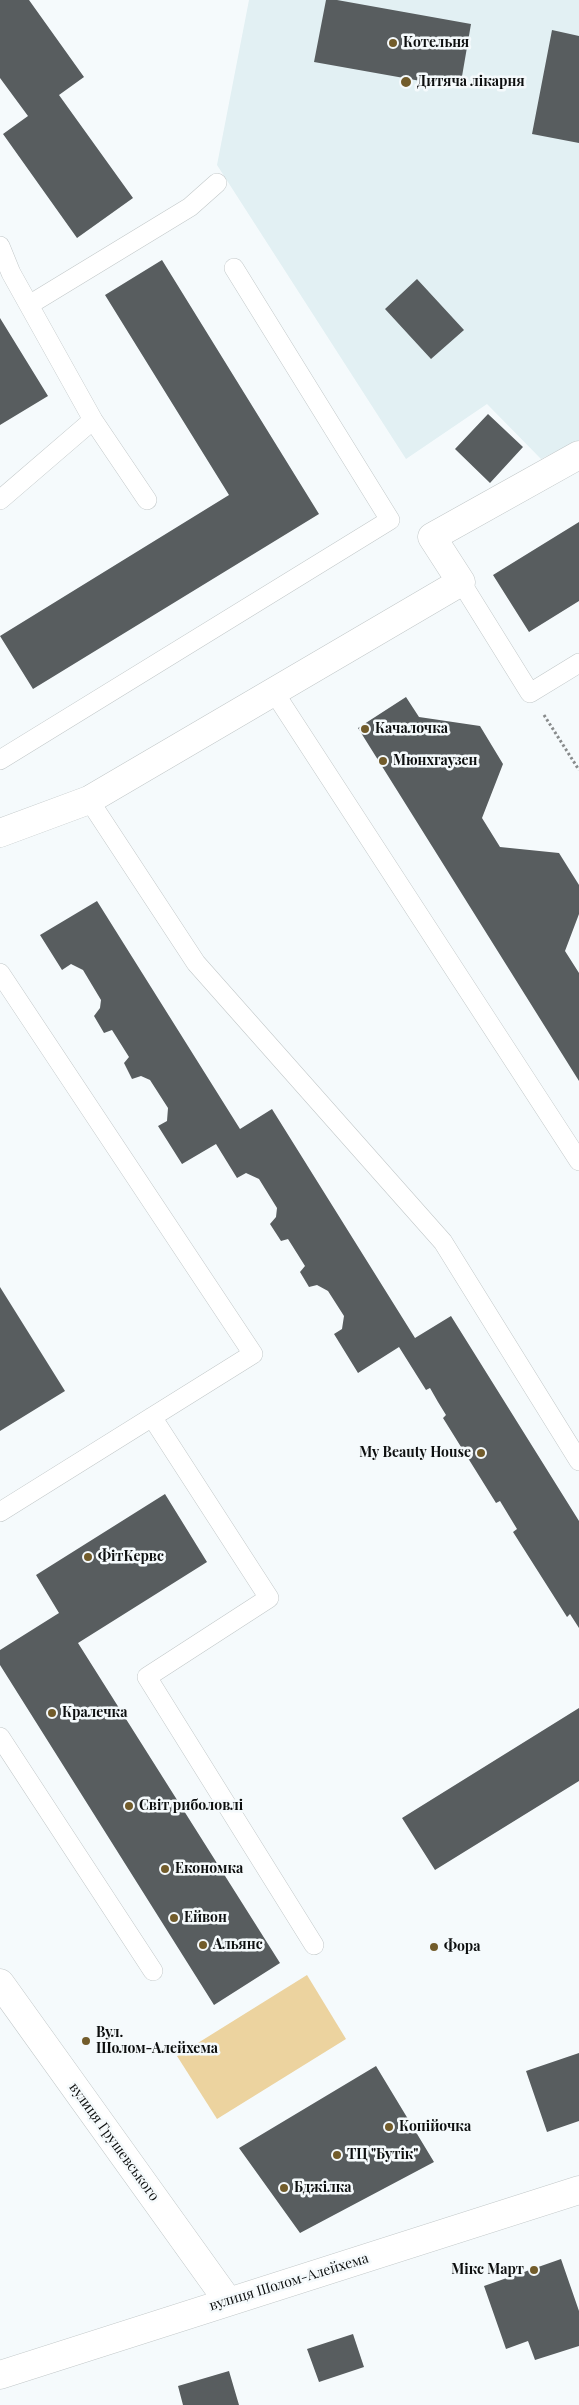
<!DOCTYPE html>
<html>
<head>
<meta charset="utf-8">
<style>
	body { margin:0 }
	canvas { display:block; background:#f5fafc }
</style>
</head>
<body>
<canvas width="579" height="2405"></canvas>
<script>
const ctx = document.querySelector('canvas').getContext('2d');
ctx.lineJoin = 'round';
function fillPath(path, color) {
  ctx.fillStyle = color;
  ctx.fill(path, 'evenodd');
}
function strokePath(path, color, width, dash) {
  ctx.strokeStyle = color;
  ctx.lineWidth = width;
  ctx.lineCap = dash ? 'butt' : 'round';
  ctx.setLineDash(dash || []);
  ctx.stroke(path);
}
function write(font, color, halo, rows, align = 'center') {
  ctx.font = font + ' "Playfair Display",serif';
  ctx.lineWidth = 5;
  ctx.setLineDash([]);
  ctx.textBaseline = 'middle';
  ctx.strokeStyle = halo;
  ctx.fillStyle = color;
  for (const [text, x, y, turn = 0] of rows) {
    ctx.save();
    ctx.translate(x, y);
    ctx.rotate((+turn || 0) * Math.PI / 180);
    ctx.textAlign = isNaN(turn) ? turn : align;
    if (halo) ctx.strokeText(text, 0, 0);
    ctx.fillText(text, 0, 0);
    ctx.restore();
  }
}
fillPath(new Path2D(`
	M249,0H579V440L541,459L487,404L406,459L217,165Z`), '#e2f0f3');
fillPath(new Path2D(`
	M307,1975L346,2039L217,2119L177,2056Z`), '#ecd39f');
fillPath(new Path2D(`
	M0,0H29L84,77L59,95L133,198L77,238L3,134L28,116L0,78Z
	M326,0H337L471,24L460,88L314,62Z
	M552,30L579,36V143L532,134Z
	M162,260L319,514L33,689L0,636L229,495L105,295Z
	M417,279L464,330L431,359L385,309Z
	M0,318L48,396L0,425Z
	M488,414L523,447L490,483L455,449Z
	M579,522V601L529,632L493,575Z
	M406,697L419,717L480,726L503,764L482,818L500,847L559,853L579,885V914L565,951L579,973V1081L358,728Z
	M97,901L240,1129L272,1109L415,1338L451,1316L579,1521V1628L570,1614L567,1617L513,1532L517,1529L500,1501L496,1503L443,1418L446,1415L438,1402L430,1388L426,1390L399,1347L358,1373L334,1334L342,1329L344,1316L328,1291L317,1285L309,1287L300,1272L305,1266L288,1239L281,1241L270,1224L276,1217L277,1208L259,1179L246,1173L237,1178L216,1144L182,1164L158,1126L167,1121L168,1108L150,1080L141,1076L132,1079L124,1063L129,1057L112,1030L104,1033L94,1016L100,1008L101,1000L83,970L71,964L62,970L40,935Z
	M0,1287L65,1391L0,1431Z
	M165,1494L207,1562L78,1643L280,1963L214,2005L0,1665V1650L59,1613L36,1575Z
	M579,1708V1781L435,1870L402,1818Z
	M579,2053V2121L547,2132L526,2071Z
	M376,2066L434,2162L300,2233L239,2148Z
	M561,2259L579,2311V2346L535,2360L528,2341L506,2349L484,2286Z
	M353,2334L364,2367L319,2382L307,2349Z
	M229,2371L239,2405H183L178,2386Z`), '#585d5f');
const service = new Path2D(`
	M0,246L11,273L93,420L147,500
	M29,305L190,207L217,183
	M0,500L93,420
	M461,582L530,693L579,663
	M274,692L579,1161
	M0,760L390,520L234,268
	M89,800L196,963L443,1242L579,1461
	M0,973L253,1354L0,1512
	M152,1417L269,1598L147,1677L314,1945
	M0,1737L153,1971`);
const minor = new Path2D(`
	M0,833L89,800L461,582L432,537L579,455
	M0,1983L228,2301
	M0,2375L579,2190`);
strokePath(service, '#c2c8c9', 20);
strokePath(minor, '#c2c8c9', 29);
strokePath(new Path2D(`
	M544,715L579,770`), '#888b8c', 3, [2.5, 2.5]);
strokePath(service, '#fff', 19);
strokePath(minor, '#fff', 28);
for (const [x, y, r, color] of [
	[393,43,5,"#725c2b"],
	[406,82,6,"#725c2b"],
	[365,729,5,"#725c2b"],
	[383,761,5,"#725c2b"],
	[481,1453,5,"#725c2b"],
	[88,1557,5,"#725c2b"],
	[52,1713,5,"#725c2b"],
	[129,1806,5,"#725c2b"],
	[165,1869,5,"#725c2b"],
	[174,1918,5,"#725c2b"],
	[203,1945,5,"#725c2b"],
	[434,1947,5,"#725c2b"],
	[86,2041,5,"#725c2b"],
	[389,2127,5,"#725c2b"],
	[337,2155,5,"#725c2b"],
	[284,2188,5,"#725c2b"],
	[534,2270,5,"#725c2b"]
]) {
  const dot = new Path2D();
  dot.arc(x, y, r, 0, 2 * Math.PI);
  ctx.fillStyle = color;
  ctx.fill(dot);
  strokePath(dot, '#f5fafc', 2);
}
write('bold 14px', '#0d0f0f', '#f5fafc', [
	["Котельня",403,43],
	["Дитяча лікарня",417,82],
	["Качалочка",375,729],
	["Мюнхгаузен",393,761],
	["My Beauty House",471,1453,"right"],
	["ФітКервс",98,1557],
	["Кралечка",62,1713],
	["Світ риболовлі",139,1806],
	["Економка",175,1869],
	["Ейвон",184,1918],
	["Альянс",213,1945],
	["Фора",444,1947],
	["Вул.",96,2033],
	["Шолом-Алейхема",96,2049],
	["Копійочка",399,2127],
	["ТЦ \"Бутік\"",347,2155],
	["Бджілка",294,2188],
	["Мікс Март",524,2270,"right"]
], 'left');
write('14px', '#0d0f0f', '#f5fafc', [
	["вулиця Грушевського",114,2142,54],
	["вулиця Шолом-Алейхема",289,2282,-17]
]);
</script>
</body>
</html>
